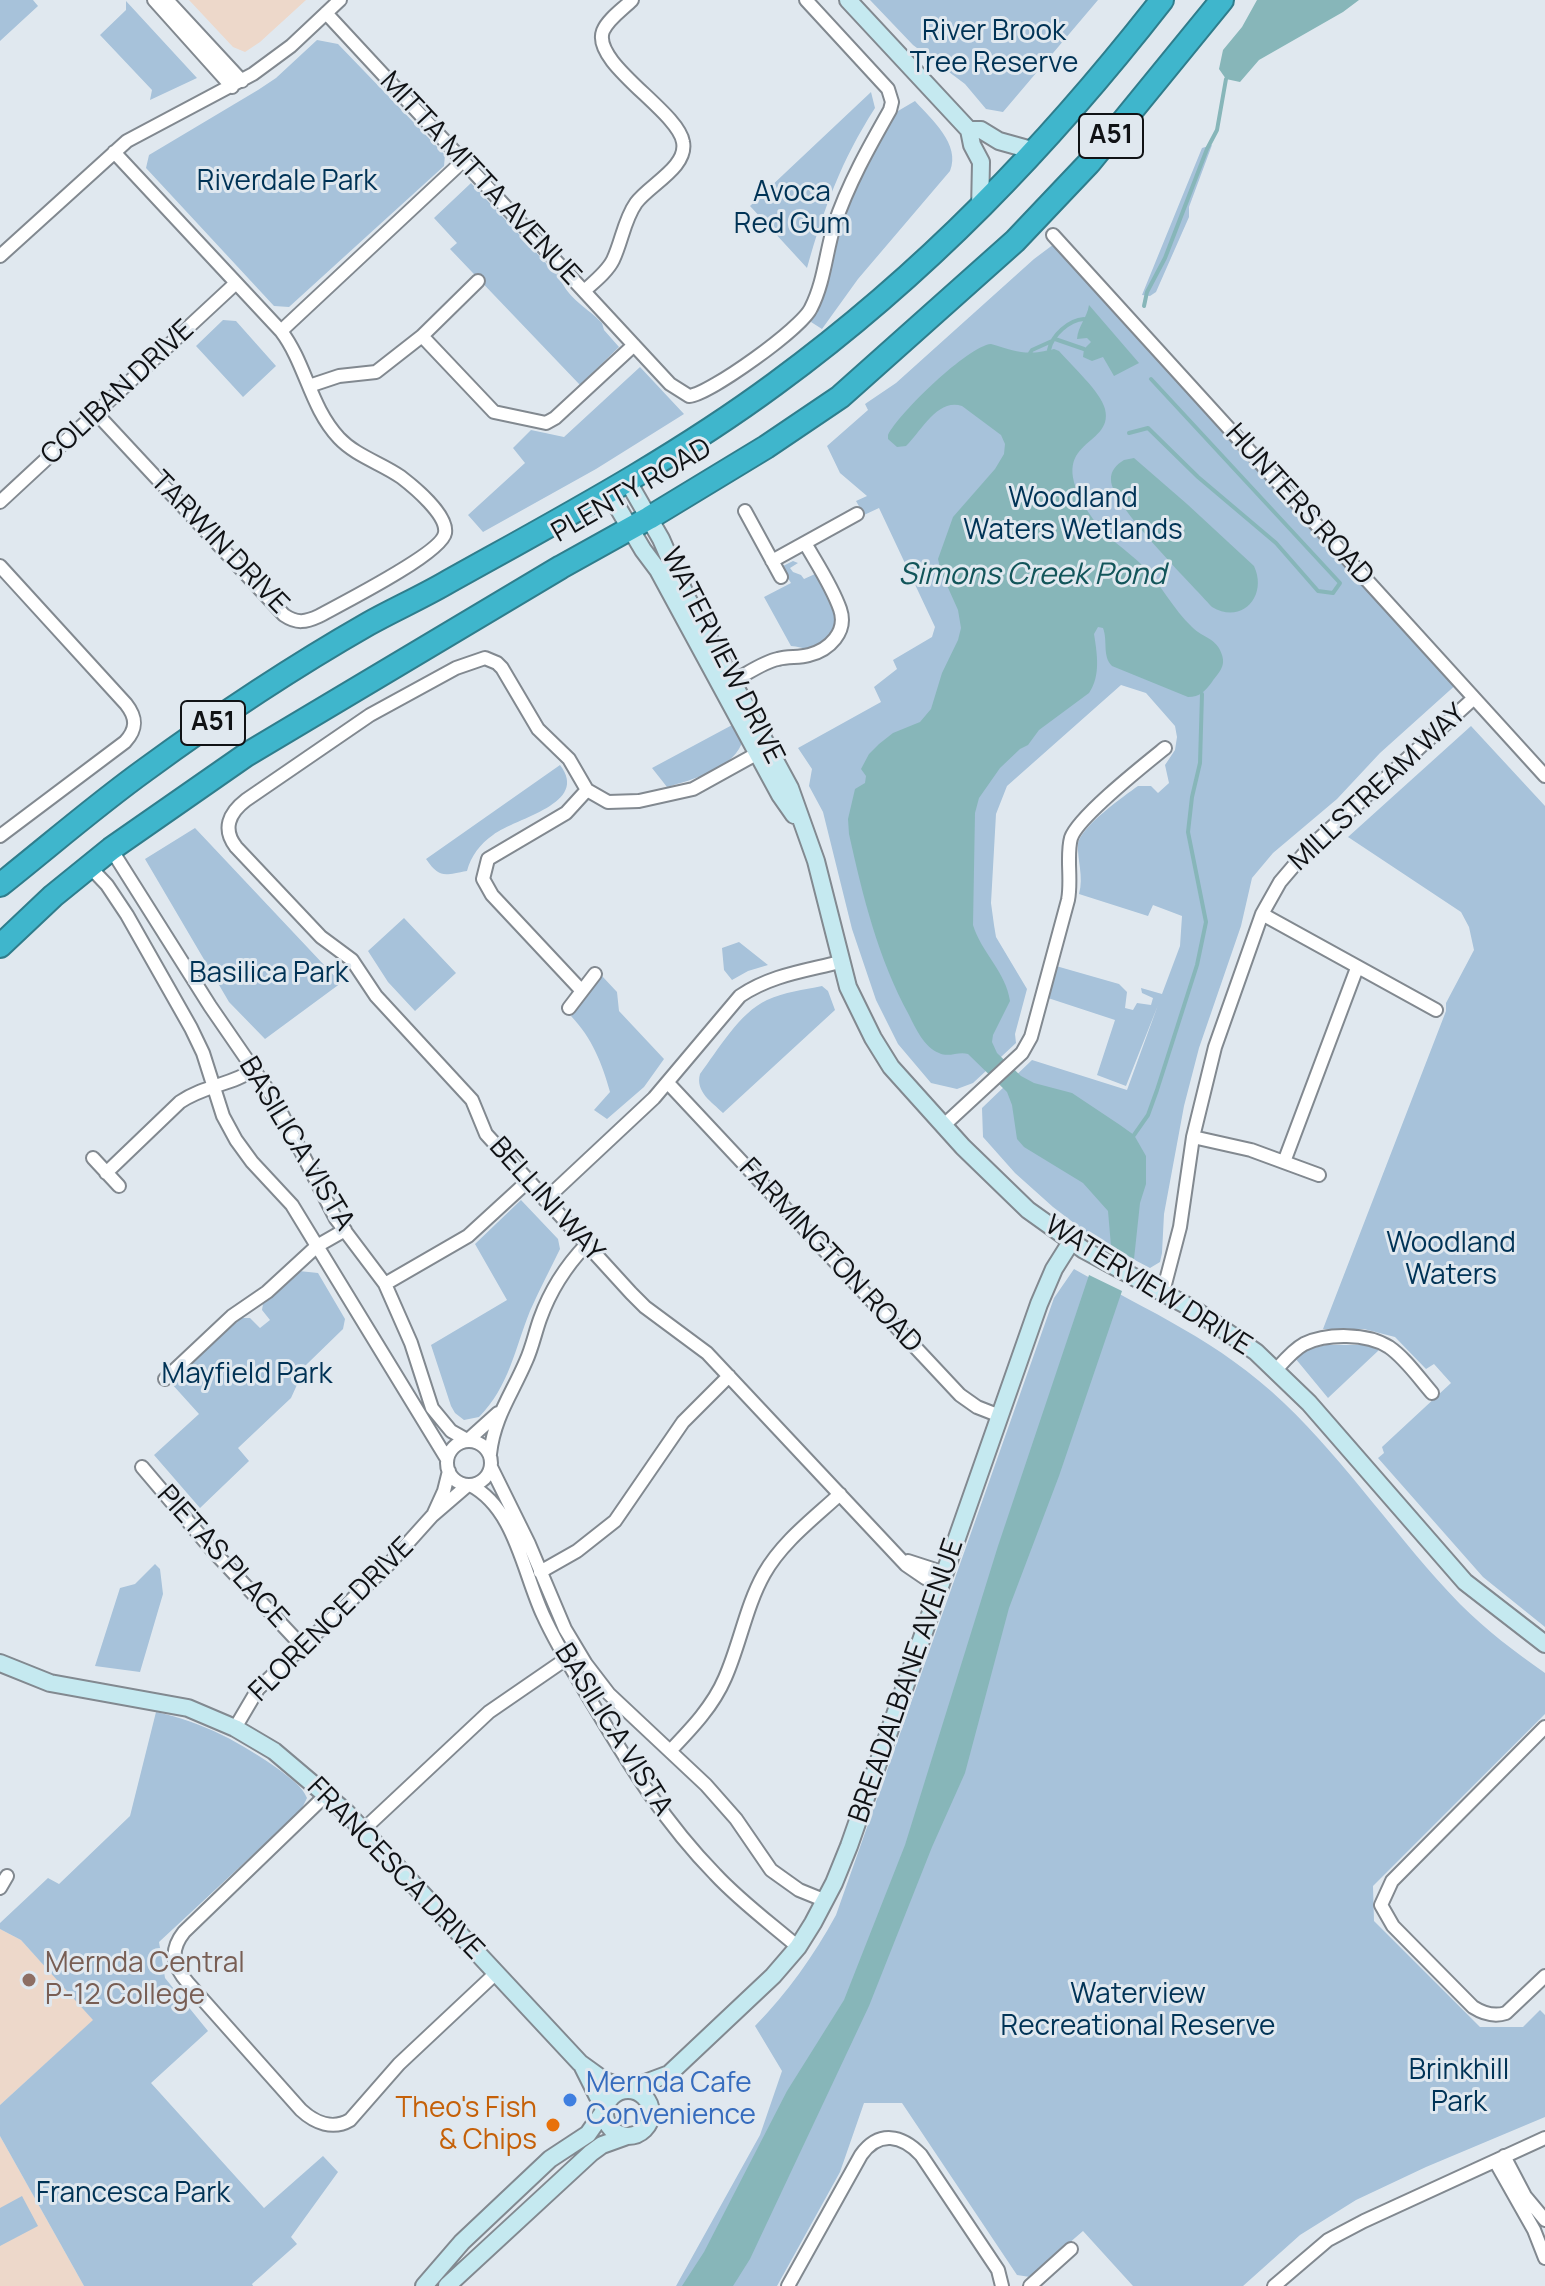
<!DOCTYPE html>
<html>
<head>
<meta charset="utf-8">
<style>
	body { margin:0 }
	canvas { display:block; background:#e0e8ef }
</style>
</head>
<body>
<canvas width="1545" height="2286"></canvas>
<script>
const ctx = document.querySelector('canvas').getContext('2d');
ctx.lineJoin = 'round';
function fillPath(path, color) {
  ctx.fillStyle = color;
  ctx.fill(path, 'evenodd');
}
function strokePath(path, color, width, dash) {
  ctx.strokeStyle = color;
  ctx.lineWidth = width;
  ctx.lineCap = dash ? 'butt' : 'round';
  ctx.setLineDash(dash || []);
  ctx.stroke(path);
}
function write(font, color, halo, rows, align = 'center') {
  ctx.font = font + ' Manrope,sans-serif';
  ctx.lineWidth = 6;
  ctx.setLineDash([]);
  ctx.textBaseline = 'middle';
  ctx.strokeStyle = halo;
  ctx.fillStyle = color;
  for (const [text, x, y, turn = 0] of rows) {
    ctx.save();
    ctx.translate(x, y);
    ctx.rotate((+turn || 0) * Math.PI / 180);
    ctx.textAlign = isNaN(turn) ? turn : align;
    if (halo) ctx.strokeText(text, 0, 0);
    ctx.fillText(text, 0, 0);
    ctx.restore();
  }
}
fillPath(new Path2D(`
	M189,0H306L260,42L245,52L233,47Z
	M0,1929L21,1940L94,2020L0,2105Z
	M0,2136L84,2286H0Z`), '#edd8ca');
fillPath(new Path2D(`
	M0,0H33L38,6L0,41Z
	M870,0H1098L1003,112L986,109L965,84L913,45Z
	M126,1L197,78L150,100L152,90L100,35L126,10Z
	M317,40L338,44L445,155L444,166L289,307L274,306L146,168L149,155L258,90L276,78Z
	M871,92L875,108C841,161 824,208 807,268L750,206Z
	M915,101C931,119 961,144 950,171L858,279L822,329L811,322L819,308L840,228L864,166L898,111Z
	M1212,145L1189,207V217L1156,292L1150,296L1142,295L1202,148Z
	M471,183L560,278C568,299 588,308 602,323L604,330L619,347L580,385L450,249L457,243L434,218Z
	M1058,241L1459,682L1380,753L1337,799L1273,853L1252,878L1241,926L1199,1048L1184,1106L1164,1214L1162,1253L1160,1262L1150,1268L1095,1239L1053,1207L1015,1173L983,1137L982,1108L1032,1060L1127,1090L1158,1005L1126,1086L1097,1075L1115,1020L1048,998L1056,966L1119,984L1127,992L1125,1008L1133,1010L1137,1003L1151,1005L1153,998L1142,993L1141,988L1162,994L1180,946L1182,916L1153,905L1148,916L1079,894C1084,877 1077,859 1078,844C1080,827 1124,796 1138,786H1151L1158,793L1169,783L1165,765L1175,750L1177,737L1175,726L1146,693L1121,685L1007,786L996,814L991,903L994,925L996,937L1027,989L1015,1034L1016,1043L973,1083L957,1089L931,1083L898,1044L876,1000L852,929L823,812L809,786L812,769L798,748L881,702L874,687L897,669L893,660L932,637L935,627L879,508L864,515L856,501L867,496L840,473L827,446L868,410L865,404L896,383L1034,259Z
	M223,320L236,321L276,366L243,397L196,346Z
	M640,367L684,414L596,469L483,532L468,515L525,463L513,448L531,430L564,437Z
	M793,561L798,563L790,568L793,572L801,575L804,579L815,574C826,593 850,623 826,641C822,645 815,648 809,649C804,649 797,646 791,646L764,597L791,583L781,567Z
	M734,724L743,739C737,768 691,780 667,787L652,768Z
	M1471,726L1545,806V1627L1483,1577L1378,1458L1384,1453L1382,1447L1451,1383L1434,1364L1426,1369L1395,1337L1364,1329H1323L1446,1011V1003L1474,950L1469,927L1461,912L1348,837Z
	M560,765C590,804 517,817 493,835C480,844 471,856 467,871C444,875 440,879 426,859Z
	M195,828L341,983L265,1039L229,1002L145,859Z
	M404,918L456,973L415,1011L388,982L368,951Z
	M739,942L768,965L748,971L732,980L724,970L722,948Z
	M602,976L617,992L619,1011L664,1059L644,1087L607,1119L594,1110L610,1092C602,1063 592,1038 571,1016C583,1003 589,988 602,976Z
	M822,986L828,991L835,1010L723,1113C712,1102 695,1092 700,1074C718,1050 739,1013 767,1000C785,992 803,990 822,986Z
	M521,1200L558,1239L560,1249C550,1270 539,1290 530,1311C515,1348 509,1387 479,1417L464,1420L455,1413L451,1406L431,1345L507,1300L475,1244Z
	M1074,1269C1151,1313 1218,1340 1284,1403C1348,1464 1398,1540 1460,1604C1486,1630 1515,1652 1545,1673V1714L1373,1886L1374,1921L1480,2027H1523L1540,2010L1545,2015V2117L1426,2167L1356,2200L1300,2235L1243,2286H1133L1083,2231L1030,2277L1017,2275L902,2103H864L840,2172L777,2286H676L760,2135L782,2071L755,2026C788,1992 813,1957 836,1915L1054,1298Z
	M299,1271L318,1273L345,1319L343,1329L306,1365L291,1398L238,1448L249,1461L200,1508L154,1455L199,1414L171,1383L241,1318H250L260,1328L270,1320L262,1310L263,1304Z
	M1326,1345H1365L1379,1350L1328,1398L1295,1358L1302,1351Z
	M155,1564L160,1569L163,1594L140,1672L95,1666L120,1588L135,1584Z
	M156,1712C203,1722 242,1743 281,1771C291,1779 302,1786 307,1798L301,1810L159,1942L165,1978L208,2031L151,2083L264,2208L323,2156L338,2172L291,2237L297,2244L252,2284L253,2286H84L0,2136V2105L93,2020L21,1940L0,1929V1923L48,1878L59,1884L130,1816Z
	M22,2196L38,2226L0,2246V2208Z`), '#a7c2da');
fillPath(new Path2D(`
	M1257,0H1359L1343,12L1259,60L1240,82L1226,79L1219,69L1223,50L1242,27Z
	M1089,305L1139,363L1114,376L1103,357L1092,361L1083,357L1084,349L1091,342L1087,338L1077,339C1078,326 1087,318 1089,305Z
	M991,344C1018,352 1026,356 1054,349L1059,351C1071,365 1101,392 1105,409C1115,450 1037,437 1093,519C1106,538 1127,550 1142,565C1161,584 1173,609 1192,627C1203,638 1217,638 1222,655C1226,667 1218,673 1212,682C1205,691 1200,697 1188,697L1112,666C1102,656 1108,641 1103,628L1098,627L1094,634C1097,653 1101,676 1089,693L1039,730L1028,745L1020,749L1000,768L979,798L975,813L973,925C981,952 1006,972 1010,1001L993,1035L992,1042L997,1053L1021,1076L1034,1083L1072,1093L1120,1125L1134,1135L1146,1156V1184L1140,1203L1134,1259L1111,1246L1108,1211L1083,1183L1024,1147L1017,1139L1012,1105L1007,1092L968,1054C958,1051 949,1058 939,1053C924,1047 916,1029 909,1015C878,958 863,897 849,834L848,819L855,789L865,783L866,776L861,769L869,754L879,744L893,733L920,722L931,709L942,673L958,640L961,628L958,610L941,572L938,559L953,517L995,469L1004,454L1005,444L1001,435L962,406C937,398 921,432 906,446L897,447L888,439V435C899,413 968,346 991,344Z
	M1134,458L1187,504L1254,566C1268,596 1242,625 1212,607C1192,584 1111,505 1111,480C1110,471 1117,464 1124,460Z
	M1089,1275L1122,1291L1059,1476L1009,1608L965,1773L932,1847L869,2006L750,2259L733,2286H682L704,2252L787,2091L844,2000L905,1845L998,1546Z`), '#87b6b9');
strokePath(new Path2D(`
	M1144,306L1147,292L1165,258L1207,149L1217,130L1226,79
	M1055,339L1084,349
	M1049,350C1052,335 1069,320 1084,319
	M1030,353L1032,350L1052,341
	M1129,433L1148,428L1198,477L1276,543L1318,591L1333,593L1340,583L1151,379
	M1134,1135L1148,1115L1157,1090L1197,965L1206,922L1188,832L1192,797L1200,763L1202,694`), '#87b6b9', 4);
const street = new Path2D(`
	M154,0L232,87
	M167,0L242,81
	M326,13L670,384L689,396C710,394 802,328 811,308C824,283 826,252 834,226C848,184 869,147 890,110L892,102L888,89L806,0
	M1053,235L1545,776
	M0,256L127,141L253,74L291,46L340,0
	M584,291C594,282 607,272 613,260C622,241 624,220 636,203C649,185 688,167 683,142C678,111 591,63 603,31C608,19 623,9 632,0
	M281,331L463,161
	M422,336L478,281
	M309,386L339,376L376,372L422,336L494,412L546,423L555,418L634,345
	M96,413L284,615C297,624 306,622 319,616C341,604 442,553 445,533C448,515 414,487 401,477C381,463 356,456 339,438C310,407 306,364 281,331L114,152
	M0,502L236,283
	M745,511L781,577
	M772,561L857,514
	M0,566L126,704C137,718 137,729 125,742L0,836
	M733,681C747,674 763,662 778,659C788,656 799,658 809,655C829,650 848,632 840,609C832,586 817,564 805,543
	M758,753L693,789L639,801L608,802L587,790L569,759L538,729L502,668L497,663L485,658L456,668L370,715L246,800C229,813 222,829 236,847L321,937L352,960L376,996L472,1100L486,1134L631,1293L645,1307L707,1353L906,1565L925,1578L941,1583
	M111,849L210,1006L274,1099L336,1219L385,1284L411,1343L432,1408L451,1431L467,1440
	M90,867L107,885L127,915L191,1028L203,1053L223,1116L236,1140L252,1162L292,1205L447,1459
	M1262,914L1436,1010
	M581,990L492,895L483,879L488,859L566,813L587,790
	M569,1008L595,974
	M668,1083L960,1395L977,1407L1000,1416
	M943,1126L1022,1053L1031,1037L1068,900C1072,880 1066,856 1071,838C1078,817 1144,765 1165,748
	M1193,1137L1251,1150L1319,1175
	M93,1158L119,1186
	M1284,1162L1357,968
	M106,1173L180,1102C205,1085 232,1085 255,1069
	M545,1200L654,1098L740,996C771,975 805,971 840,962
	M385,1284L468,1236L527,1182
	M1163,1292L1180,1227L1193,1137L1215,1047L1262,914L1280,882L1309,848L1474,698
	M1276,1370C1284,1361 1293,1350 1304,1344C1327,1333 1367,1333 1389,1347C1405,1358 1419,1378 1432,1393
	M165,1379L232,1316L267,1292L317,1246L345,1230
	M468,1440L498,1413
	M447 1463a22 22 0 1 1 44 0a22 22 0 1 1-44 0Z
	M490,1454C494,1417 512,1394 526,1361C532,1348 535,1333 540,1319C550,1291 565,1267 586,1245
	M142,1467L214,1552L302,1646
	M491,1467L529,1544L565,1629L586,1664L609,1694L706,1785L736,1819L771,1870L799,1890L826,1901
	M470,1485C515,1508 523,1572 543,1615C557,1646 576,1676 594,1706C629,1765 666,1824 715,1874C740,1901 770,1923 798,1947
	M434,1513L444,1491L449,1471
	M908,1561L945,1573
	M540,1572L577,1551L615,1521L683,1422L729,1376
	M1545,1727L1392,1881L1381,1905L1393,1926L1473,2007C1484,2014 1494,2017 1506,2013L1545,1976
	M235,1728L258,1689L388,1565L432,1516L468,1485
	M670,1751C692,1728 713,1706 725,1678C740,1644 746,1606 764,1574C782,1542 813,1519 840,1494
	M327,1794L184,1932C169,1951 173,1966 188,1983L301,2110C315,2123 333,2130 350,2120L399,2064L496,1973
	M363,1830L489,1712L566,1659
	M0,1888L7,1876
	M1504,2156L1525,2196L1545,2220
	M1495,2161L1534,2230L1545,2258
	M788,2286L861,2155C879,2130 902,2135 921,2155L998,2270L1002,2286
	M1030,2286L1071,2249
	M1274,2286L1328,2240L1364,2221L1545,2138`);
const secondary = new Path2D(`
	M848,0L969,130L972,145L981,162L980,211
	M969,130H981L999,141L1035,151
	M627,480L661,539L686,596L790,788L816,861L848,987L873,1038L891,1067L963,1147L1028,1210L1084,1250L1195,1310L1256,1352L1309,1403L1465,1582L1545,1644
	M608,491L643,550L658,570L780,795L794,815
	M0,1663L50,1683L188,1708L235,1728L274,1751L346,1812L580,2063L605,2081L627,2089
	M583,2067L604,2109
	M629,2089L669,2074L773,1976L798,1947L813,1923L834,1883L849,1846L1039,1304L1054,1269L1071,1242
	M605 2113a23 23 0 1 1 46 0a23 23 0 1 1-46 0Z
	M424,2286L462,2242L550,2159L588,2134L604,2111
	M447,2286L591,2153L602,2145L627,2136`);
const highway = new Path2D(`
	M0,885C48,847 95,806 145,770C216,718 291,668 368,624C393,610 420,598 446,583C557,521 672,460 775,384C925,274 1048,146 1162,0
	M0,946L53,896L111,849L246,755L561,567L649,518L766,447L840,397L1015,241L1089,163L1222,0`);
strokePath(street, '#828990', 16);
strokePath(secondary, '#828990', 20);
strokePath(highway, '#2f7d8c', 26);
strokePath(street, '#fff', 12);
strokePath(secondary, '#c5e9f0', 16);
strokePath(highway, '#3fb6cc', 22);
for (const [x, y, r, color] of [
	[29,1980,8,"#8d6e63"],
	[570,2100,8,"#3f7fe0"],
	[553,2125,8,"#e8710a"]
]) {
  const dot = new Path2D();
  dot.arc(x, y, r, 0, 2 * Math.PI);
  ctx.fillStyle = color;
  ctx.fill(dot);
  strokePath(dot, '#e0e8ef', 3);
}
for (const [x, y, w] of [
	[1111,136,64],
	[213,723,64]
]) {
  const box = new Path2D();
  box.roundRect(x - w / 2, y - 22, w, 44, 6);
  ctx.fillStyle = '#e0e8ef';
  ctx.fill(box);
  strokePath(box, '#101215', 2);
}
write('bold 26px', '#101215', null, [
	["A51",1111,136],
	["A51",213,723]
]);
write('28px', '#003356', '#e0e8ef', [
	["River Brook",994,32],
	["Tree Reserve",994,64],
	["Riverdale Park",287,182],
	["Avoca",792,193],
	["Red Gum",792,225],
	["Woodland",1073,499],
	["Waters Wetlands",1073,531],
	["Basilica Park",269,974],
	["Woodland",1451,1244],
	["Waters",1451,1276],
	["Mayfield Park",247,1375],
	["Waterview",1138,1995],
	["Recreational Reserve",1138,2027],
	["Brinkhill",1459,2071],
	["Park",1459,2103],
	["Francesca Park",133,2194]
]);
write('28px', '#101215', '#e0e8ef', [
	["MITTA MITTA AVENUE",480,179,47],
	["COLIBAN DRIVE",118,393,-43],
	["PLENTY ROAD",632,491,-30],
	["HUNTERS ROAD",1299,505,48],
	["TARWIN DRIVE",219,543,46],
	["WATERVIEW DRIVE",722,656,63],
	["MILLSTREAM WAY",1378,788,-43],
	["BASILICA VISTA",296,1144,59],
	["BELLINI WAY",546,1200,48],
	["FARMINGTON ROAD",830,1256,47],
	["WATERVIEW DRIVE",1148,1286,32],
	["PIETAS PLACE",222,1557,48],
	["FLORENCE DRIVE",332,1620,-45],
	["BREADALBANE AVENUE",907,1681,-71],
	["BASILICA VISTA",613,1730,58],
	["FRANCESCA DRIVE",395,1869,46]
]);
write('28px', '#785e54', '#e0e8ef', [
	["Mernda Central",45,1964],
	["P-12 College",45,1996]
], 'left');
write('28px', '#366cbe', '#e0e8ef', [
	["Mernda Cafe",586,2084],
	["Convenience",586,2116]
], 'left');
write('28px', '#c56008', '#e0e8ef', [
	["Theo's Fish",537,2109],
	["& Chips",537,2141]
], 'right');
write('italic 30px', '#12555a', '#e0e8ef', [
	["Simons Creek Pond",1032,576]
]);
</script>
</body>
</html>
